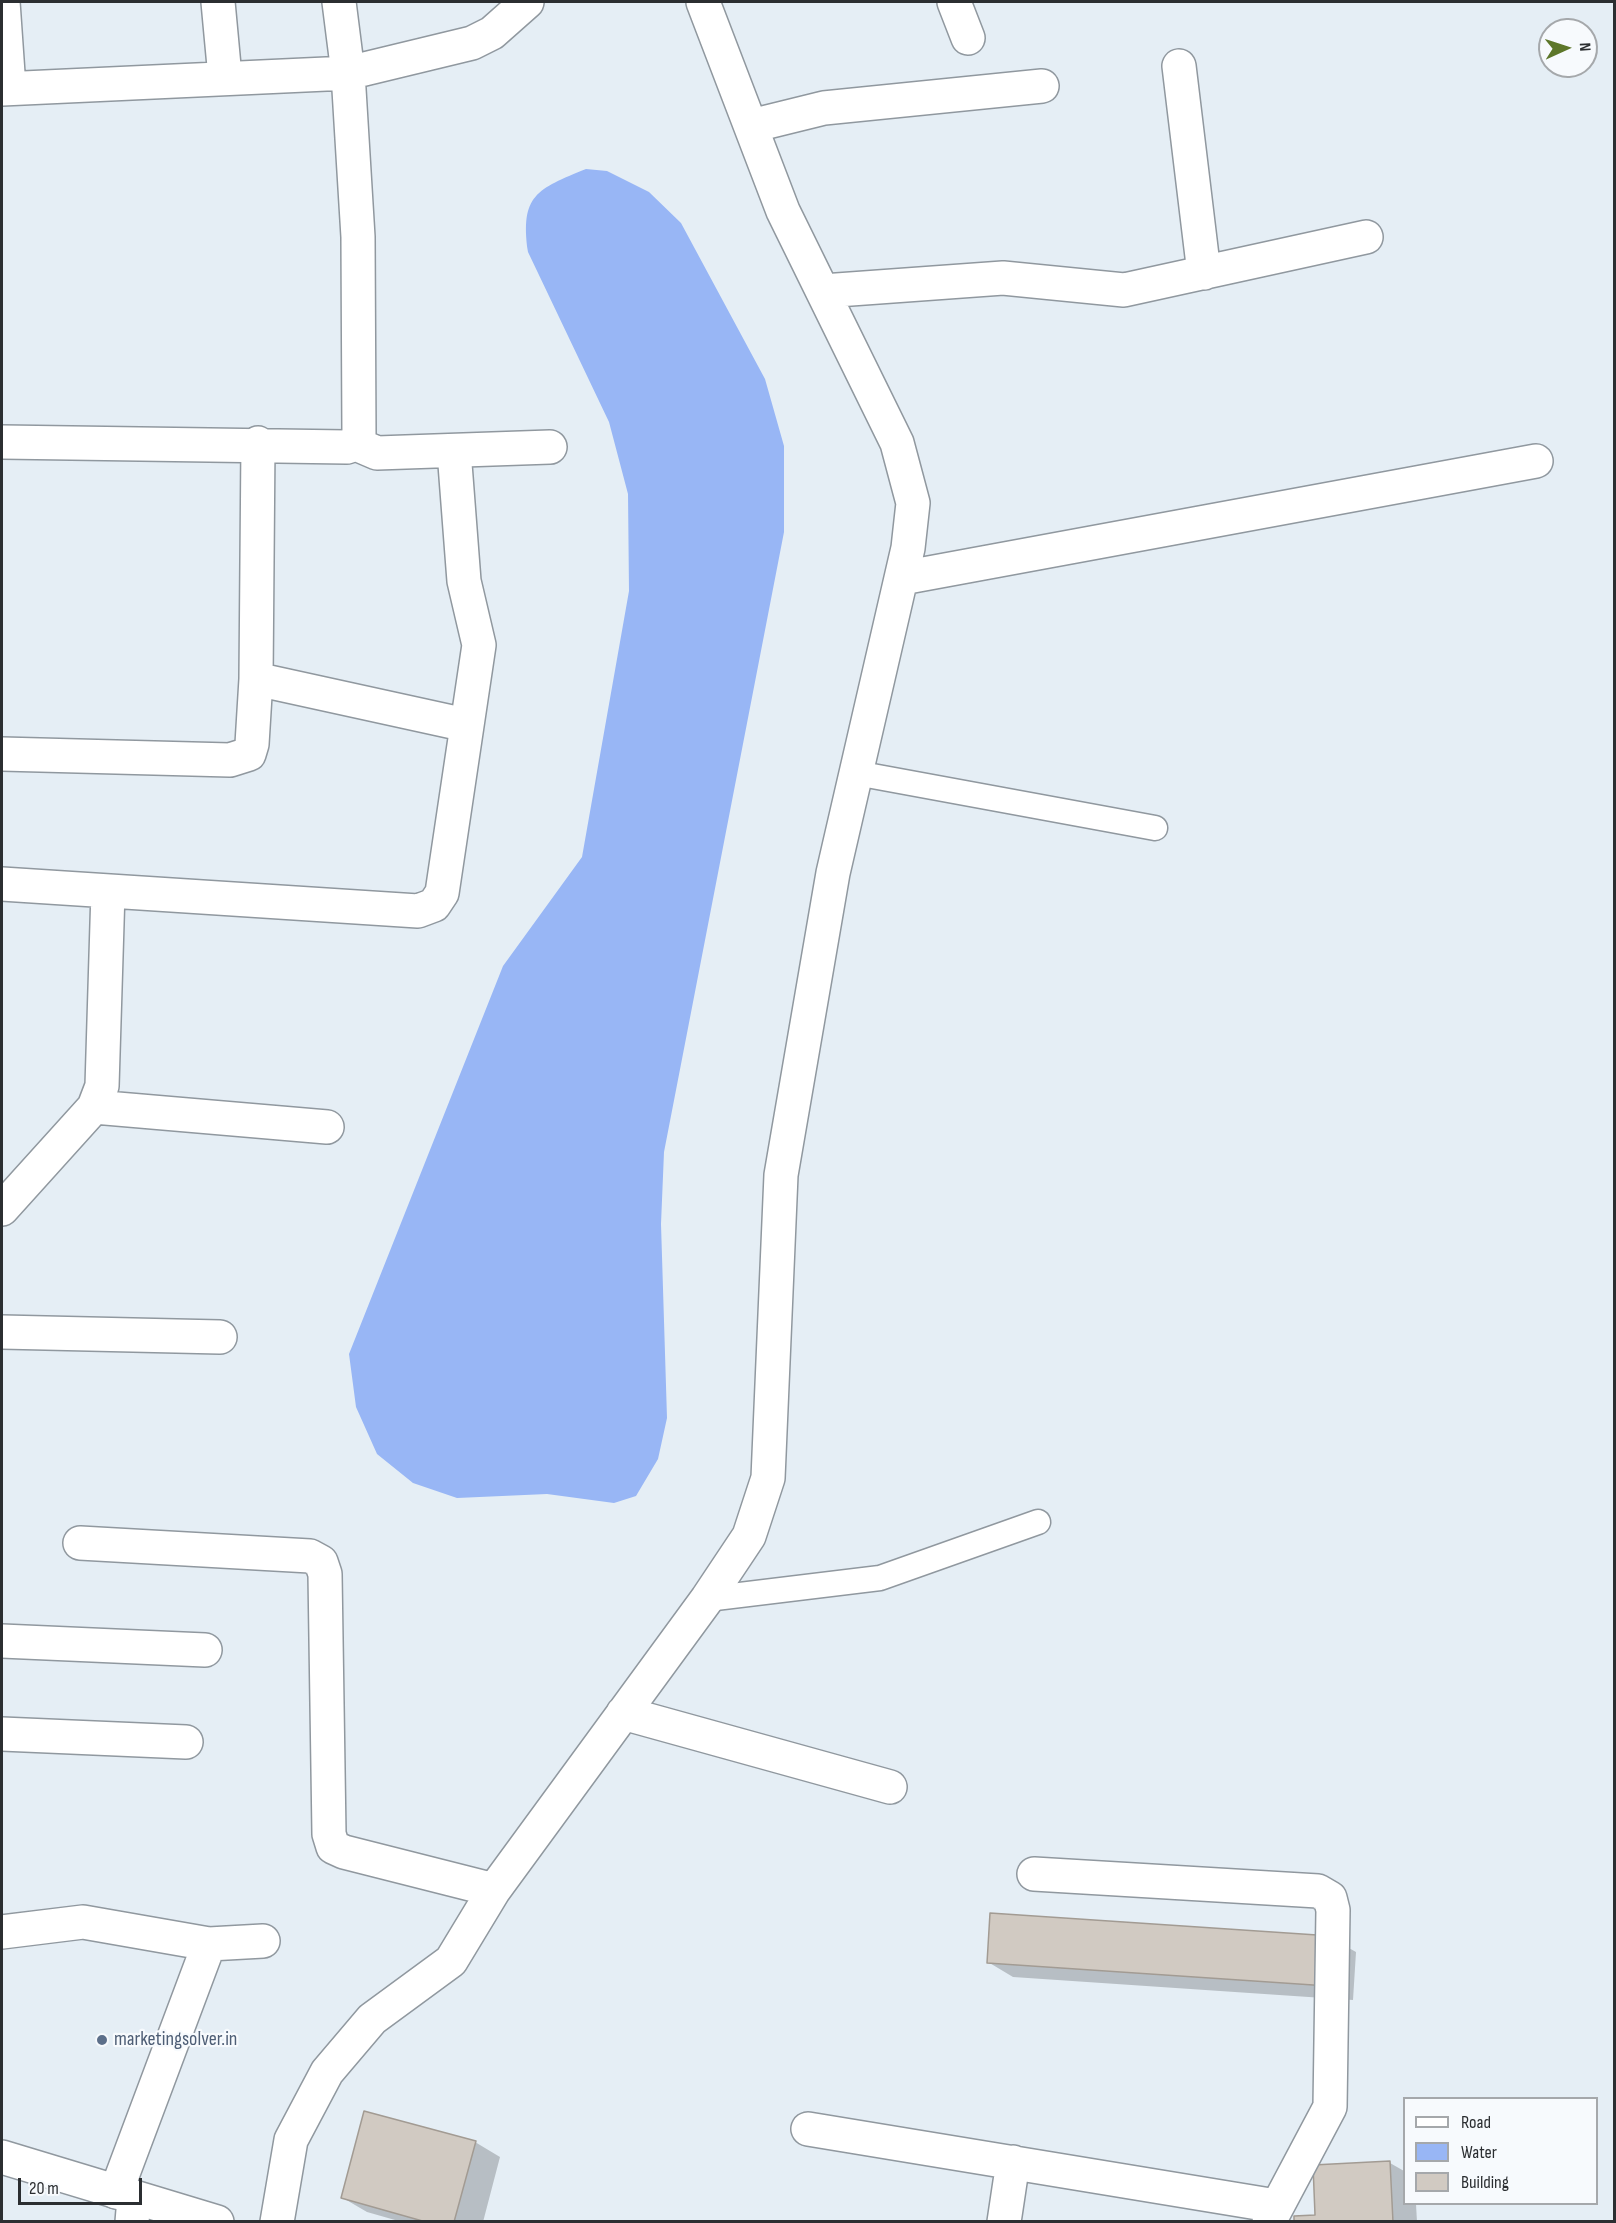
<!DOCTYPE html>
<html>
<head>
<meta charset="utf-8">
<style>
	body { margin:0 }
	#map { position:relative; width:1616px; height:2223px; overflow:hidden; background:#e5eef5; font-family:"Sofia Sans Condensed",sans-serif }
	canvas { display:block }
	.frame { position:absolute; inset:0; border:3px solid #2b2e31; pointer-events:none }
	.legend { position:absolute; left:1403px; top:2097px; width:195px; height:108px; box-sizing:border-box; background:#f7fafd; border:2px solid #a5a8ab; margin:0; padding:8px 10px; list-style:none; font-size:18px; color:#2b2e31 }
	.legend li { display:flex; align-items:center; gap:12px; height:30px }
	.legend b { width:30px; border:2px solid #a5a8ab }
	.north { position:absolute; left:1538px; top:18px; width:60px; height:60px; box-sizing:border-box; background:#f7fafd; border:2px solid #a5a8ab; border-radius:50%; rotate:87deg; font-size:16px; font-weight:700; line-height:24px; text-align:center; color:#2b2e31 }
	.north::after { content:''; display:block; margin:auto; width:21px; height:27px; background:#5d772a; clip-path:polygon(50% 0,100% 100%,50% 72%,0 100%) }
	.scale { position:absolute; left:18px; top:2178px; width:124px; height:27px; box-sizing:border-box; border:3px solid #2b2e31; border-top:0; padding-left:8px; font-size:18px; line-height:21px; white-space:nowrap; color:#2b2e31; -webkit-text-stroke:4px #f7fafd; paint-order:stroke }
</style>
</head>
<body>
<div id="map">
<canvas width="1616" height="2223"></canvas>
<div class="frame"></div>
<ul class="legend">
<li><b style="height:8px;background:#fff"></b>Road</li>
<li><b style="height:16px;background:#98b6f5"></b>Water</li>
<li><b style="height:16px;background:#d1cac2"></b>Building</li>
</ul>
<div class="north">N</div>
<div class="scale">20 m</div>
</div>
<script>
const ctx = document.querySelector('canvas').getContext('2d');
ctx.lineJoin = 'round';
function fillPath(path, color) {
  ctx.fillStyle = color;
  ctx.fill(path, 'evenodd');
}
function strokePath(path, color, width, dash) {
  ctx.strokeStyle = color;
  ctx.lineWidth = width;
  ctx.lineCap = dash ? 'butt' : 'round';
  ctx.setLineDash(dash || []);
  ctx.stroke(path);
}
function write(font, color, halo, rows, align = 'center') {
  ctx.font = font + ' "Sofia Sans Condensed",sans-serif';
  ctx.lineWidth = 4.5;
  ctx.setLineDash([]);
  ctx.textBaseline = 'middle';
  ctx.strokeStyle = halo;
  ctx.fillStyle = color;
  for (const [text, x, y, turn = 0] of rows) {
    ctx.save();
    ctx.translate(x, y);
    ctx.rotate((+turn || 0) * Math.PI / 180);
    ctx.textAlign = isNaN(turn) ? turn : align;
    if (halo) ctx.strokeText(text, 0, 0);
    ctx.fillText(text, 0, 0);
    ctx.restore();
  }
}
fillPath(new Path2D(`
	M586,169L607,171L649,192L681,223L765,379L784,446V532L664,1152L661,1224L667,1418L658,1459L636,1496L614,1503L547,1494L457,1498L413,1483L377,1454L356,1407L349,1354L503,966L582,857L629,591L628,494L609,422L528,252C520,195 537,189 586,169Z`), '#98b6f5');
fillPath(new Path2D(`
	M1331,1938L1356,1952L1353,2000L1013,1977L988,1962Z
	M475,2142L500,2157L483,2222H402L367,2212L343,2198Z
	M1390,2163L1404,2171V2204H1416L1417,2222H1296L1316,2217Z`), '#0003');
const building = new Path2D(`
	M990,1913L1332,1936L1328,1986L987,1963Z
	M364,2111L476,2141L454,2222H426L341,2198Z
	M1390,2161L1393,2222H1294V2216L1315,2215L1313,2165Z`);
fillPath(building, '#d1cac2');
strokePath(building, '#a29b93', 1.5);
const service = new Path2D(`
	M856,773L1155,828
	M707,1599L880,1578L1038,1522`);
const minor = new Path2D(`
	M3,2L9,88
	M218,2L225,77
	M954,2L968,38
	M1179,66L1204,273
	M2,89L348,73L472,43L492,33L527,2
	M751,126L824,108L1042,86
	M823,291L1003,278L1124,290L1366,237
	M2,442L347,447L356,444L359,438L358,237L348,73L339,2
	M356,444L377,453L550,447
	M902,578L1536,461
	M256,679L466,725
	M2,754L230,760L249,754L252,744L256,679L258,443
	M2,884L418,911L434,905L442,893L479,645L464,581L454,451
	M94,1107L327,1127
	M2,1209L94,1107L102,1086L108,891
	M2,1332L220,1337
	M80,1543L310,1556L321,1562L325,1574L329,1834L333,1847L344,1852L494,1890
	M2,1641L205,1650
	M623,1713L890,1787
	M2,1734L186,1742
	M1034,1874L1318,1891L1330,1898L1333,1910L1330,2107L1269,2222
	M2,1932L83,1922L209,1944L263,1941
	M808,2129L1276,2206
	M116,2192L209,1944
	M132,2222L134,2198
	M277,2222L291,2140L327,2072L372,2019L451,1961L494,1890L707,1599L749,1536L768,1478L781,1175L833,873L908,548L913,503L897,443L783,211L703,2
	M1004,2222L1013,2162`);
const trunk = new Path2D(`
	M2,2157L217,2222`);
strokePath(service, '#90989f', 27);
strokePath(minor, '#90989f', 36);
strokePath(trunk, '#90989f', 36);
strokePath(service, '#fff', 24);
strokePath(minor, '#fff', 33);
strokePath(trunk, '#fff', 33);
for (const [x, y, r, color] of [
	[102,2040,6,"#5c6f8a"]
]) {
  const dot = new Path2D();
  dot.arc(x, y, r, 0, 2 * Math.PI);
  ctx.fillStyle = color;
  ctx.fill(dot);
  strokePath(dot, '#f7fafd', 2);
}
write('20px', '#4e5e75', '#f7fafd', [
	["marketingsolver.in",114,2040]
], 'left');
</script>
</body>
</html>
